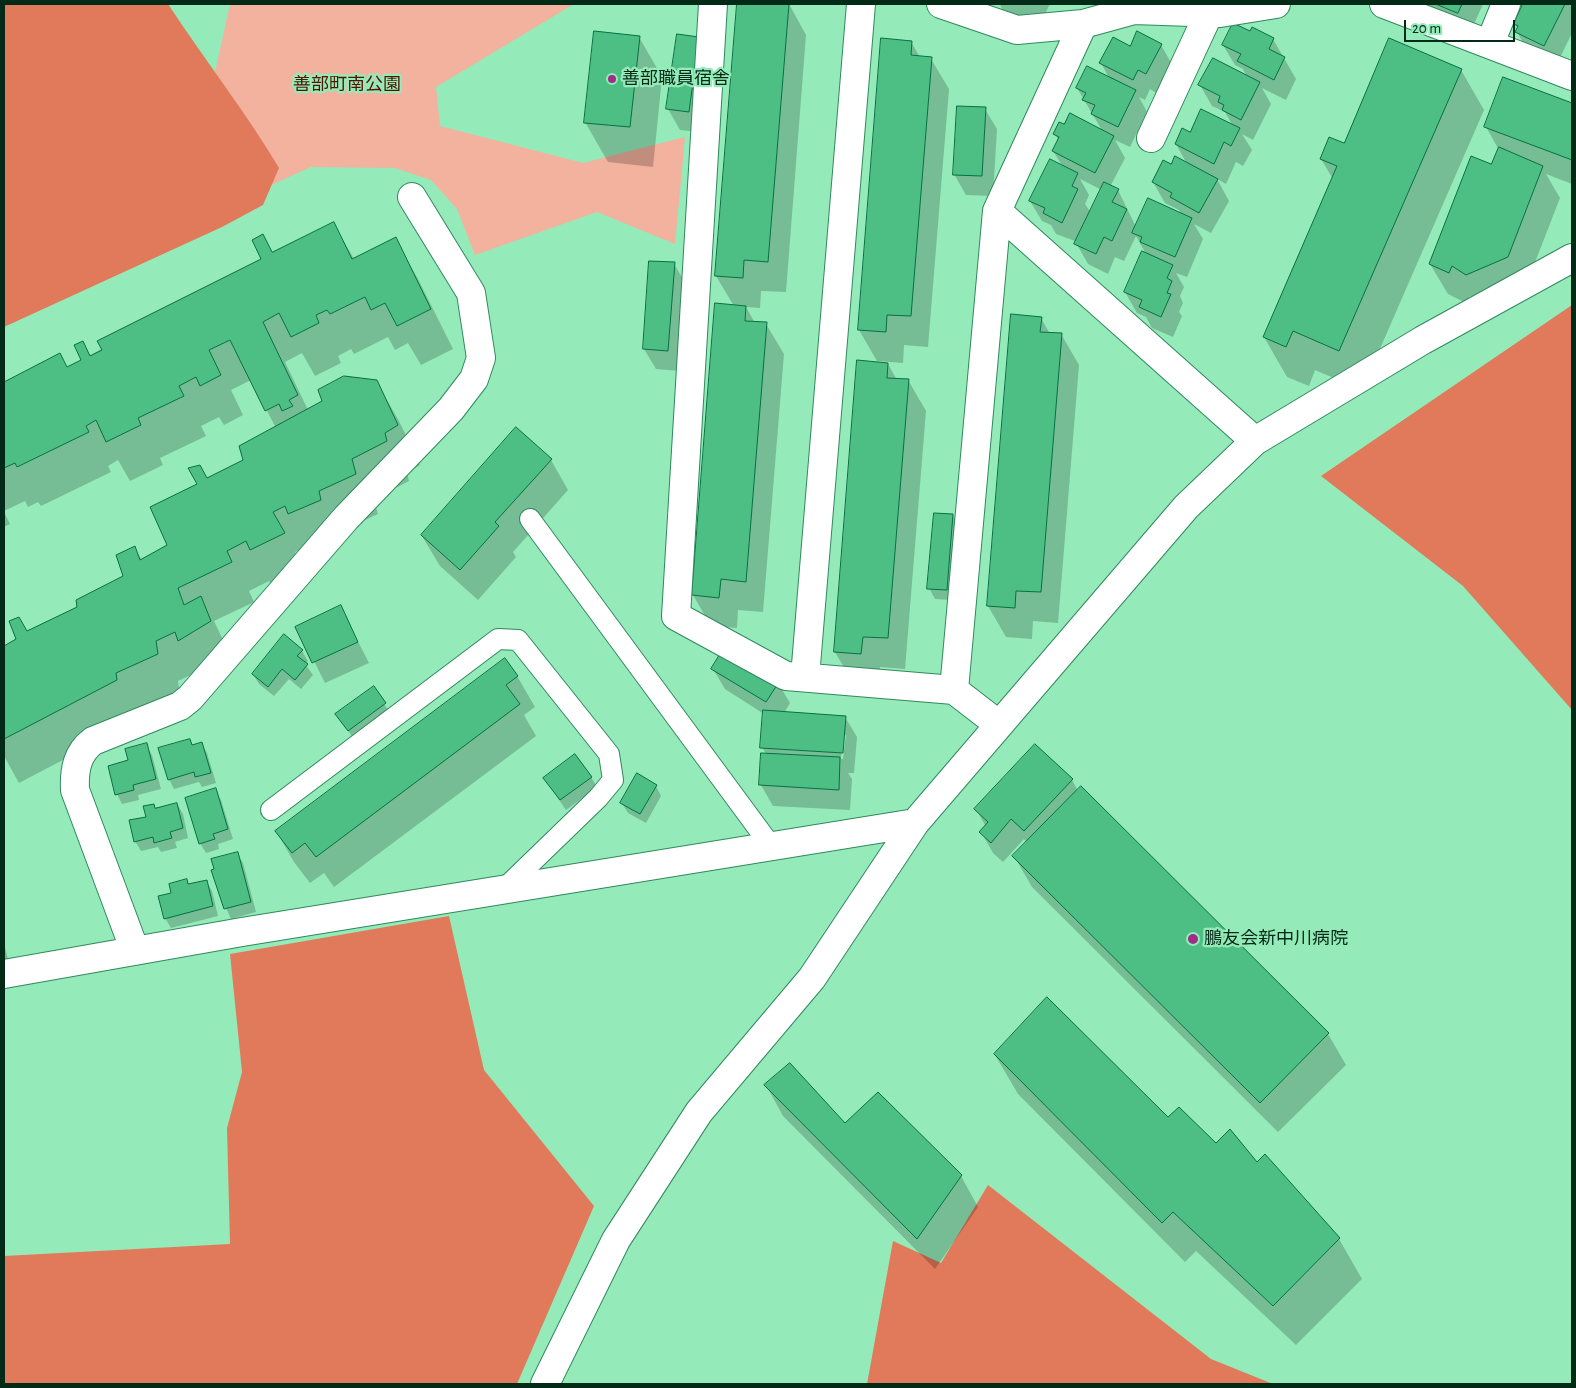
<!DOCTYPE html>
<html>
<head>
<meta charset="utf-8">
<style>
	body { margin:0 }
	#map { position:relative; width:1576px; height:1388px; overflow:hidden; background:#94ebb9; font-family:"Alegreya Sans",sans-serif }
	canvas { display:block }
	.frame { position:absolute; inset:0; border:5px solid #032917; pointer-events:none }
	.scale { position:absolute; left:1404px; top:20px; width:111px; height:22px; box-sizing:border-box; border:2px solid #032917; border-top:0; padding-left:6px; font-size:15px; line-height:18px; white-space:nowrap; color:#032917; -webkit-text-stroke:4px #94ebb9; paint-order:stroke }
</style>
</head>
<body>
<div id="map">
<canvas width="1576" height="1388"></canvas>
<div class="frame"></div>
<div class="scale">20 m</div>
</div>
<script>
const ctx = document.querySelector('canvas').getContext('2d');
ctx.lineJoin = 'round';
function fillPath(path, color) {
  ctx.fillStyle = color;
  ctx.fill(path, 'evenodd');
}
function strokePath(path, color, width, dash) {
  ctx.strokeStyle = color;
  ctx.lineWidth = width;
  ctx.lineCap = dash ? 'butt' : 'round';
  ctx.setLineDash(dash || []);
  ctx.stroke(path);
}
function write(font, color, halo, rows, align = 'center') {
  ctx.font = font + ' "Alegreya Sans","Noto Sans JP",sans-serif';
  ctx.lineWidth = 4.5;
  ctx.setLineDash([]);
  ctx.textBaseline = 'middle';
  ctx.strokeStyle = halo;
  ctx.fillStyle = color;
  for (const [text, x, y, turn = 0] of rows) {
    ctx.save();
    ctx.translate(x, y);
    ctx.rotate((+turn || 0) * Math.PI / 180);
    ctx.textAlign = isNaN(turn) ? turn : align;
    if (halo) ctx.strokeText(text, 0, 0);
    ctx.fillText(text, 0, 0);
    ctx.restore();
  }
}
fillPath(new Path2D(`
	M230,4H574L436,87L440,126L583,163L685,137L675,244L597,212L475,255L457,209L431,180L395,168L311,167L249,195L214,77Z`), '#f2b29e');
fillPath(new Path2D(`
	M4,4H168C204,59 245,111 279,168L263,205L222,227L4,327Z
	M1572,305V710L1463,586L1321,476Z
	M449,916L484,1070L594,1206L517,1384H4V1256L230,1244L227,1128L242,1072L230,954Z
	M988,1185L1211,1359L1273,1384H867L893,1241L941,1263Z`), '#e07a5b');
fillPath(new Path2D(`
	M738,4H789L806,35L786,292L761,291L760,308L746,307L755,323L766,324L784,354L763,612L738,610L737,628L711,626L693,595L717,305L734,306L716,276Z
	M1000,4H1050L1039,26L1002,9Z
	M1426,4H1483L1470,33L1435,18Z
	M1524,4H1570L1572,8V33L1556,66L1529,53L1517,32L1518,29L1515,24Z
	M1250,33L1273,39L1296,79L1286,100L1262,88L1271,104L1253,140L1242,134L1252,150L1243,166L1236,162L1226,184L1217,179L1229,201L1211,233L1194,224L1203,239L1187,277L1176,273L1184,287L1180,296L1183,303L1179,312L1182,316L1173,337L1152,328L1146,317L1137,313L1125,292L1146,254L1136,236L1124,261L1115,257L1108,274L1088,264L1075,241L1056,234L1051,225L1042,221L1030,201L1063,167L1053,151L1059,141L1055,134L1103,132L1077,88L1109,78L1101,63L1130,48L1161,45L1173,66L1158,94L1150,89L1145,100L1139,97L1147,112L1130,147L1115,140L1125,158L1110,187L1118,190L1136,227L1181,214L1179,210L1165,203L1153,182L1171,165L1187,164L1176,144L1190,134L1233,126L1225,112L1212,106L1200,85L1247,77L1243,69L1235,65L1223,45ZM1080,179L1102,190L1091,213L1085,204L1089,195Z
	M639,37L662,77L653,167L608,162L585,122Z
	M698,38L700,132L680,130L668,109Z
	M911,42L920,57L931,59L949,89L928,347L904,345L903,363L877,361L859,330Z
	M1461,70L1484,110L1362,390L1315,370L1309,386L1287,377L1264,337L1333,179L1321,159Z
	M1504,79L1572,105V184L1546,174L1560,198L1525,288L1484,306L1470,296L1466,303L1448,294L1430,264L1491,166L1499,150L1486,127Z
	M985,109L997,129L993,196L966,195L954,174Z
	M333,223L354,259L395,239L418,279L453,349L421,365L408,343L395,350L388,337L354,354L351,349L338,356L341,363L315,376L302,353L285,362L308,410L376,381L399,421L420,465L407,473L409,481L374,499L378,514L295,552L306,573L274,589L269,581L249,591L254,602L214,621L233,661L197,672L178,681L180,694L139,720L19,783L4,756V647L27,632L79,608L124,576L134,548L142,560L169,545L207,479L245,461L276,428L251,380L231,390L243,415L224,425L219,417L201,426L206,436L160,458L163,465L130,481L118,460L108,466L111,472L41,506L38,502L28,507L25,501L4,511V383L60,355L67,368L263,260V236L273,253Z
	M674,264L686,284L680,371L656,369L644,349Z
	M1041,318L1050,334H1061L1079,365L1058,623L1033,621L1032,639L1006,637L988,606Z
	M888,364L897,380H908L926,411L905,669L880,667L879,685L853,683L835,652Z
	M551,460L568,490L513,552L516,557L478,600L440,566L422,536Z
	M4,512L10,524L4,527Z
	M953,515L958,525L952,600L935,599L929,588Z
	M340,606L369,663L325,683L297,627Z
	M302,651L308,661L305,664L313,675L301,689L289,679L274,696L259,684L253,674Z
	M713,669L778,683L790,703L784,713L845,717L857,737L854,773H848L852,779L850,810L773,806L761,785L766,754L762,747L764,714L725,689ZM843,735H846L843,759H841Z
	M517,676L535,707L524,715L536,736L334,887L324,873L310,883L294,862L276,831Z
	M373,688L391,714L355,741L337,714Z
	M190,740L193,746L201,743L207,753L216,783L202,787L199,782L174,789L169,779Z
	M146,745L152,755L161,789L138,795L139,800L122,804L117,794L129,761Z
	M591,777L597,787L566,810L551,788Z
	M1072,780L1078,791L1081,788L1328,1034L1346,1065L1278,1132L1032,887L1014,856L1027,842L1024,839L1003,862L993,853L981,832L986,827L976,809Z
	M656,786L661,796L646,823L628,813L622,803Z
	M215,790L221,800L233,839L218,844L219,849L206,853L200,843Z
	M177,804L183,814L188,838L175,842L177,848L161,852L158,847L141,851L135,841L154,805L156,809Z
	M237,853L243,863L256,912L231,919L217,888L212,871Z
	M187,881L189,885L206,881L212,891L218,916L171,928L165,918L172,893Z
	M4,943L11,972L4,973Z
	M995,1055L1216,1145L1256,1164L1339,1239L1362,1279L1296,1345L1196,1251L1185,1262L1018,1094Z
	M766,1085L845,1124L961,1176L978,1207L935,1269L783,1116Z`), '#0003');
const building = new Path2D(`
	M737,4H789L768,262L744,260L743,278L715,276Z
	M1436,4H1462L1458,13Z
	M1523,4H1565L1544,46L1515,32L1518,26L1514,24Z
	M1233,23L1250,31L1252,27L1274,38L1269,49L1285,57L1274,80L1237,61L1241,54L1222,45Z
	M594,31L640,36L630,127L584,123Z
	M1137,31L1162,44L1146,74L1138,70L1133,80L1099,63L1113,37L1130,46Z
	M677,34L699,37L689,112L666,109Z
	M881,38L912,41L911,55L932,57L911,316L887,315L886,332L858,330Z
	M1389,38L1462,69L1339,351L1293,331L1286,347L1263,337L1337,166L1320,159L1329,137L1344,143Z
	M1213,58L1260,82L1241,120L1222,110L1224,105L1218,102L1220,96L1198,85Z
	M1087,66L1136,90L1118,127L1091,114L1095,105L1082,100L1086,93L1076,88Z
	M1503,77L1572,103V160L1484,127Z
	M957,106L986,107L982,176L953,175Z
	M1201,109L1240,128L1231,146L1224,142L1214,164L1175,144L1182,128L1190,132Z
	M1070,113L1114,136L1095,173L1052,151L1059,137L1053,134L1059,122L1064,124Z
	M1499,147L1543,166L1508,257L1466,275L1452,266L1449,273L1429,264L1471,156L1491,164Z
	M1175,156L1218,179L1199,213L1170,197L1172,193L1152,182L1163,160L1171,164Z
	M1050,159L1078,173L1072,186L1078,189L1062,223L1043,213L1045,208L1029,201Z
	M1104,182L1119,189L1112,202L1127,209L1112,241L1104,237L1096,254L1074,244Z
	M1148,198L1192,218L1175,257L1140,242L1142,237L1132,233Z
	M334,222L352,259L396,237L431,309L397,326L385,303L371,310L365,297L330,314L327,310L316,315L319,323L291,337L279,313L263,322L298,395L289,400L293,406L282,411L279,404L265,411L230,340L209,350L221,375L200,386L196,377L179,386L184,396L138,418L141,425L106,442L96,420L86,426L89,432L17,467L15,463L4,468V382L60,353L67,367L81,360L74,345L83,341L90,356L102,350L97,341L261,259L252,240L263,234L272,252Z
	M1142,251L1173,265L1167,278L1172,281L1167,293L1171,294L1161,317L1139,307L1142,300L1124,292Z
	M649,261L675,262L668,351L643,349Z
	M715,303L746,306L745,321L767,322L746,582L721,579L719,598L692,595Z
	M1011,314L1042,317L1040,332L1062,333L1041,592L1016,591L1015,608L987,606Z
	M857,360L888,363L887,378L909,379L888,638L863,637L861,654L834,652Z
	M344,376L377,380L398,425L385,433L387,441L352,459L356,474L319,491L321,500L288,514L285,506L273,512L285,533L250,550L246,541L227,551L232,562L178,588L184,605L201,596L211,621L178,641L175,632L156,641L158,654L116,673L117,680L4,739V646L16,639L9,621L19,617L27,631L77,607L76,600L123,576L116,555L135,546L140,560L167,545L150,507L197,484L188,468L200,465L207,478L243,460L239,446L322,401L318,390Z
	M516,427L552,459L495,522L499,526L460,570L421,535Z
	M934,513L953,514L947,590L927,589Z
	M341,605L358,642L312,663L295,627Z
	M284,634L303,650L297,656L308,664L295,680L282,669L268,687L252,674Z
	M724,648L779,682L766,702L711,669Z
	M505,658L518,676L506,685L520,704L316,857L305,843L292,853L275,831Z
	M374,686L386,703L348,731L335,714Z
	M763,710L846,716L843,753L760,748Z
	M190,739L192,745L202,742L211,773L195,777L194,772L168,780L158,748Z
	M147,743L156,779L133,785L134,790L115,795L108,766L128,760L125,749Z
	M1035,744L1073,779L1024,831L1011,819L991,843L979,832L988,822L974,809Z
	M761,753L840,757L839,790L759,785Z
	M575,754L592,777L560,800L543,778Z
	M637,773L657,785L640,814L620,803Z
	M1081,786L1329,1033L1260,1103L1012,856Z
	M216,788L228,829L213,834L215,839L199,844L185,798Z
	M177,803L183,828L170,832L172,838L154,843L153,837L134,842L129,820L146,817L143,806L154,804L155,808Z
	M238,852L251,902L224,909L211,870L214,869L211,859Z
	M187,879L188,884L207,880L213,906L164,919L158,896L171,893L169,884Z
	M1047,997L1168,1117L1179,1107L1216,1143L1230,1129L1257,1162L1265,1154L1340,1238L1273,1306L1173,1212L1162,1223L994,1054Z
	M790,1063L845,1123L878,1092L962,1175L917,1239L764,1085Z`);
fillPath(building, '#4dbf84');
strokePath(building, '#076f44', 1);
const service = new Path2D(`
	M530,519L771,846
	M271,810L498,639L518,640L609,754L613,780L598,798L503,890`);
const minor = new Path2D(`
	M713,4L676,616L786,676L954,690L998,724
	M941,4L1017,30L1083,24L1134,10L1220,13L1276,4
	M1384,4L1572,76
	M1490,43L1506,4
	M1151,138L1209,13
	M997,211L1255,441
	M805,677L861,4
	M954,690L997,211L1083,24
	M135,951L75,790C74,770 77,753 93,741L180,706L190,698L346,518L451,409L474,379L481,358L471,293L412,197
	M4,974L242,932L915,823
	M545,1384L616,1240L699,1112L812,978L915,823L1186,507L1255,441L1423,340L1572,258`);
strokePath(service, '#30895d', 22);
strokePath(minor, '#30895d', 30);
strokePath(service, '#fff', 20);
strokePath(minor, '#fff', 28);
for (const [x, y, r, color] of [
	[612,79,5,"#a02c87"],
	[1193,939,6,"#a02c87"]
]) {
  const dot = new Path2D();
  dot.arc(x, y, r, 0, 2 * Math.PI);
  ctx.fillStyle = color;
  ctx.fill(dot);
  strokePath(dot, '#94ebb9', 2);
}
write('18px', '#032917', '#94ebb9', [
	["善部職員宿舎",622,79],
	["鵬友会新中川病院",1204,939]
], 'left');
write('18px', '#541400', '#94ebb9', [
	["善部町南公園",347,85]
]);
</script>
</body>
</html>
